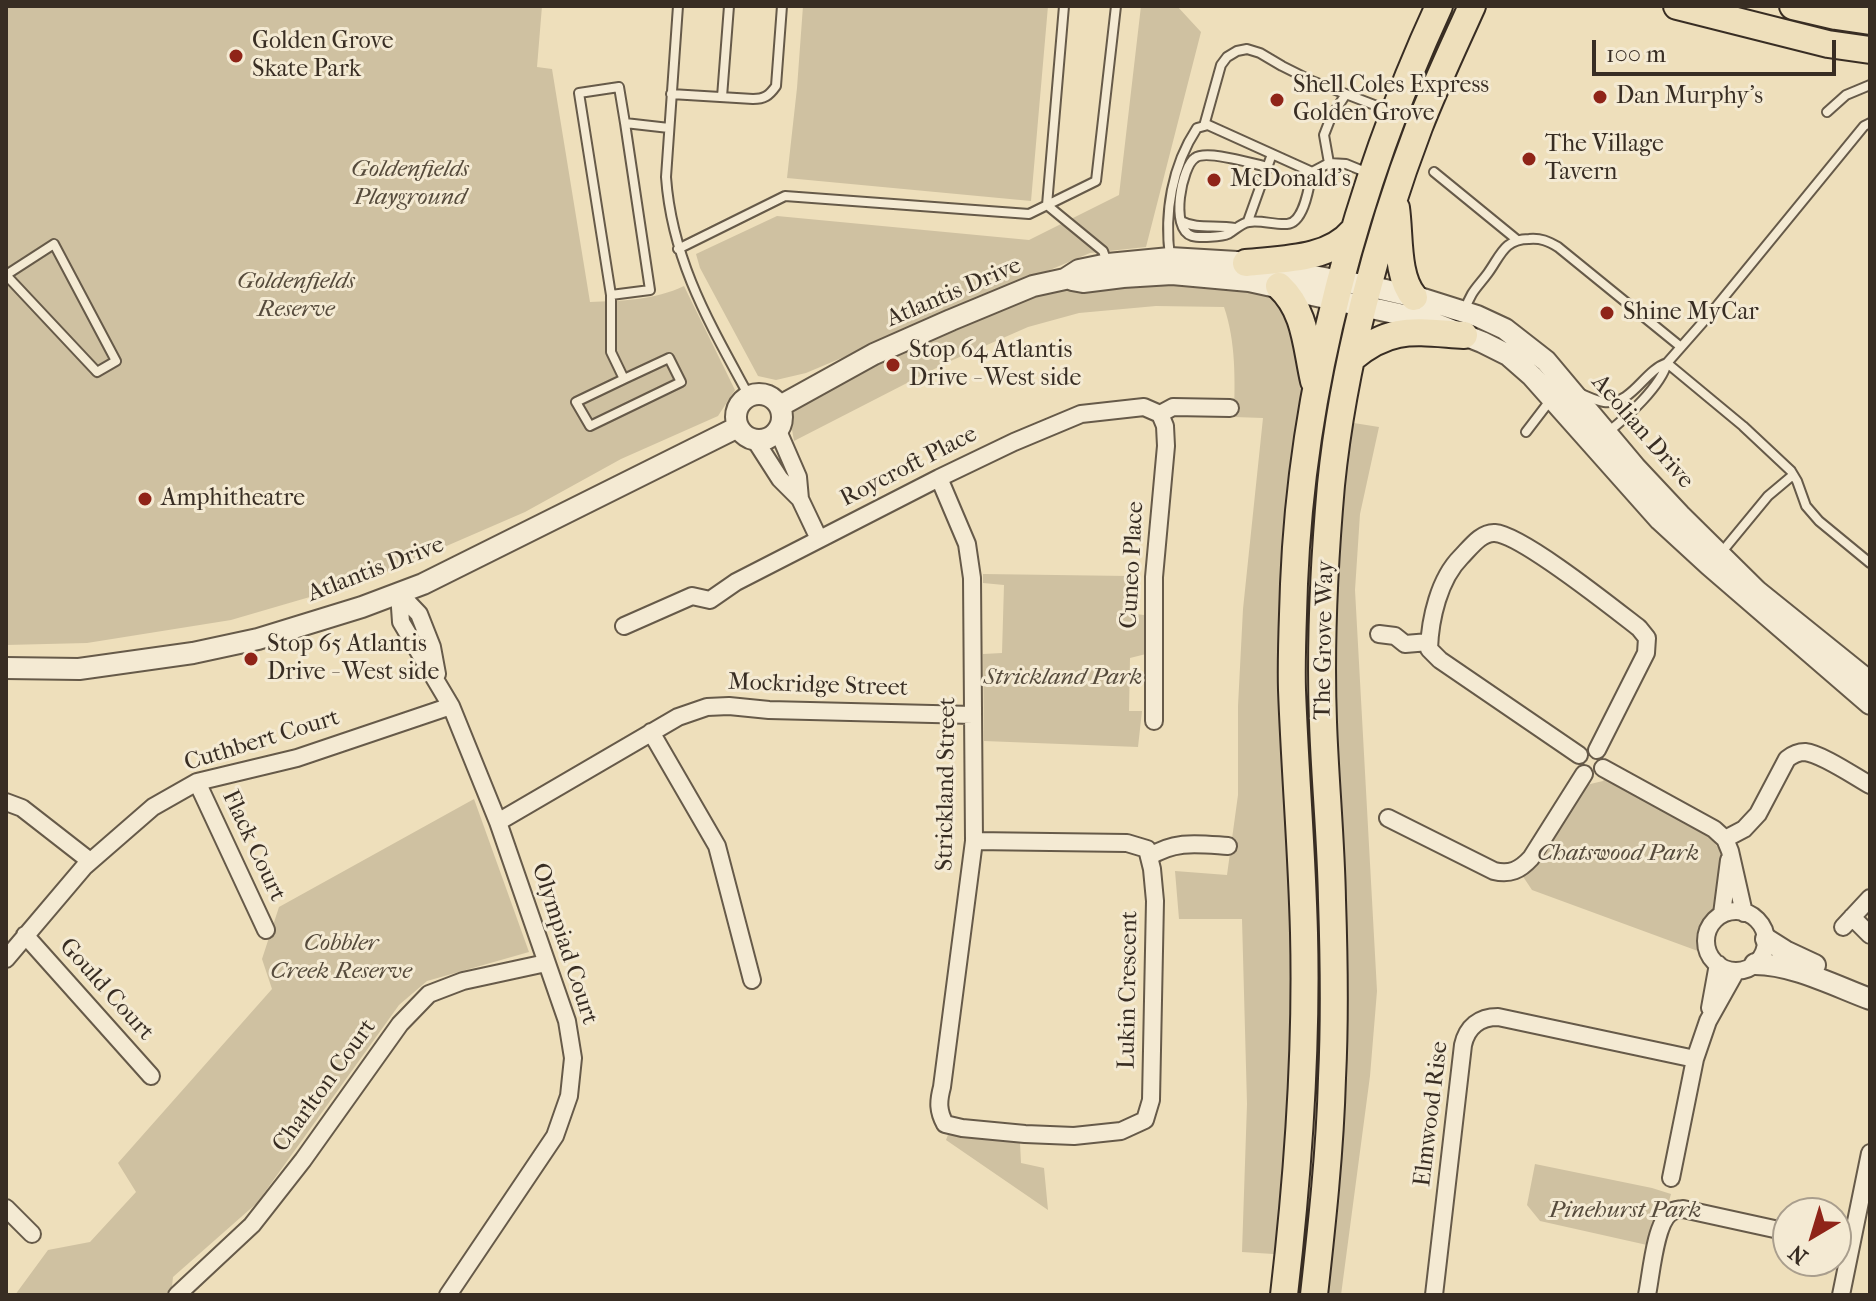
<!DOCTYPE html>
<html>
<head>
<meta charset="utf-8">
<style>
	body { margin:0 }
	#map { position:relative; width:1876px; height:1301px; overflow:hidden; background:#eedfbb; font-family:"IM FELL French Canon",serif }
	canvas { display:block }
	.frame { position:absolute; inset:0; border:8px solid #382d23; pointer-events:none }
	.north { position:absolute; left:1772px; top:1197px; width:80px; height:80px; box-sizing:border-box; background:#f4ead3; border:2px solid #a99e8d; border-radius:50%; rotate:218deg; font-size:22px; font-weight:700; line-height:32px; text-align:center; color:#382d23 }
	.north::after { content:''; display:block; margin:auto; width:28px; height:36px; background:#8f2418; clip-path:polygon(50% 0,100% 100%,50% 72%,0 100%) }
	.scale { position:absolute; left:1592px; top:40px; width:244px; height:36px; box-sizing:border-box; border:4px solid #382d23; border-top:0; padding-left:10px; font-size:24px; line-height:28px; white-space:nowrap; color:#382d23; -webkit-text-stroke:6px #f4ead3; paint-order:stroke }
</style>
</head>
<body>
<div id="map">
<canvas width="1876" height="1301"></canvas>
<div class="frame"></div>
<div class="north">N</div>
<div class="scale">100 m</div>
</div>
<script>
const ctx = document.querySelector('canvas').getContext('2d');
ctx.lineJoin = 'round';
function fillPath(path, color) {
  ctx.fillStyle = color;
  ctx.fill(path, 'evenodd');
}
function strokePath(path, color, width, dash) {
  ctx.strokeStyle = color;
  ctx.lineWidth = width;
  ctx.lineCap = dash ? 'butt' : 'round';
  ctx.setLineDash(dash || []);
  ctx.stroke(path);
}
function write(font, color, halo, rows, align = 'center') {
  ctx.font = font + ' "IM FELL French Canon",serif';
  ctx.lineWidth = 6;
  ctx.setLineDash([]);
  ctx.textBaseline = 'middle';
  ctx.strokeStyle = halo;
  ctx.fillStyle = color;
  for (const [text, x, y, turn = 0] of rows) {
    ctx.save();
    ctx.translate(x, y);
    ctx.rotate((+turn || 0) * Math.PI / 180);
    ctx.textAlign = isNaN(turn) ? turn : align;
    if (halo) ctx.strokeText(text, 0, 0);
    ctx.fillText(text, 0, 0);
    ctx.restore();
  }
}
fillPath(new Path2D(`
	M6,6H542L537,67L552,69L590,302C621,301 655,300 684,286L735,390L718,416L621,459L525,512L368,580L231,620L87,643L6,645Z
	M803,6H1048L1031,201L787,178L797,88Z
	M1141,6H1177L1201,32L1146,247L1090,253L806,373L776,380L758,376L700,268L696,254L777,216L1029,240L1119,195Z
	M1280,280L1305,340L1299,815L1289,1255L1242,1252L1247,1104L1242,919H1179L1175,871L1227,875L1238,795V706L1243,609L1263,418L1234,417C1235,380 1236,342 1224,307L1156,306L1079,313L1028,327L946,363L794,441L791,424L780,406L1033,286Z
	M1341,421L1379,427L1360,514L1355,590L1377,991L1370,1076L1341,1295H1313L1332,1077L1322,671Z
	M983,574L1128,576V613L1144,615L1146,654L1130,658L1129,711H1142L1138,747L984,741L983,654L1002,653L1004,585L983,583Z
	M1607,776L1701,829L1714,842L1723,855L1716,911C1702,923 1698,936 1706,954L1532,890L1522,875L1586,785L1603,781Z
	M474,799L529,952L427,981L399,1005L257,1203L173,1277L171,1295H15L48,1250L90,1242L136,1192L118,1163L272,989L262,959L279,907Z
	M949,1132L1020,1143L1021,1163L1044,1168L1048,1210L946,1140Z
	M1535,1164L1652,1188L1671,1194L1656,1247L1540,1221L1527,1205Z`), '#cfc1a1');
const service = new Path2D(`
	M678,6L666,177C672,261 710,324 749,396
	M671,94L753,99C764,99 769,96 776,86L782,6
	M722,97L729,6
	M1827,112L1846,95L1870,85
	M1204,126L1221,65L1227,57L1237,51L1247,49L1260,53L1282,66L1312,81L1390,111
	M1329,163L1324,135L1331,117L1346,94
	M1268,167C1253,164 1206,149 1195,158C1182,166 1169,229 1192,236C1199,238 1222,237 1228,234C1235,230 1241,223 1249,222C1261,220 1275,225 1287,224C1304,223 1309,187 1312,172L1329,163L1346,164L1368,173
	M1434,172L1516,239
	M1047,205L1064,6
	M1047,205L1103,251L1107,262
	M1181,221C1197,230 1217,224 1235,228
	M1248,221L1272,154
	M678,249L785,196L1029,214L1096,181L1116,6
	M1170,257C1164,213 1172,166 1197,128L1208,125L1312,172
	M6,275L54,244L116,361L97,372L6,275
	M611,295L650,290L625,123L669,128
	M1465,310C1471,291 1477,288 1488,273C1501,255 1504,239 1529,239C1541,238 1548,241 1558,247L1681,347
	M1667,363L1743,426L1791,471L1797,481L1806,506L1819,521L1870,563
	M624,379L576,402L590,426L681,382L669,358L624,379L611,352V295L579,93L619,87L625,123
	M1579,393C1587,396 1596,401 1604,402C1633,405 1643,371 1667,363
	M1526,432L1552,398
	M1608,432C1627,417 1661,386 1667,363L1711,313L1864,126L1870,123
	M1721,553L1768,496L1793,475`);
const minor = new Path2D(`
	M778,431L798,477L800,499
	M755,440L780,479L800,499L819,539
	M939,478L967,544L972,578L974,841L942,1087C938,1102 938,1111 945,1124L962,1128L1025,1134L1074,1136L1121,1131L1145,1120L1151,1100L1155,901L1152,869L1147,849L1127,843L974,841
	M399,593L401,622L451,706L498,822L567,1021L573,1058L569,1096L555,1136L448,1295
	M399,593L419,614L432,647L437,674
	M624,626L692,596L710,600L736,582L939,478L1014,442L1081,414L1144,407L1160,414L1173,407L1230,408
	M1379,634L1395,636L1405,644L1429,642
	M1154,721V577L1166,446L1165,426L1160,414
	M651,732L717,846L752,980
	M1579,755L1440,660L1429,649C1430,619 1439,579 1461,557C1470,548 1481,532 1495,533C1522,535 1613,608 1639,628L1647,638L1646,653L1597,750
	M1603,768L1714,829L1725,839L1730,851L1744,913
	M197,782L266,930
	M6,802L22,808L90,861
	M1388,818L1494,871C1510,875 1520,870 1531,858L1584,774
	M498,822L678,717L707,707L729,706L769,710L973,715
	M1725,839L1744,829L1758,814L1787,759C1792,755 1797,752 1805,752C1822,754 1854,776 1870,785
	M1149,857C1175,840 1198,844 1228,846
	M1706 941a30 30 0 1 1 60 0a30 30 0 1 1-60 0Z
	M1722,914L1729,860
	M1852,917L1870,935
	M1843,927L1870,898
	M25,935L151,1076
	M6,959L84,867L153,807L197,782L297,758L451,706
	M1710,1008L1718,964
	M1671,1178L1695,1059L1708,1021L1736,971
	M6,1208L32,1234
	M177,1295L252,1225L303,1160L400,1024L429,994L463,981L546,963
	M1434,1295L1463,1045C1467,1027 1479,1017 1498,1017L1695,1059
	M1647,1295C1651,1276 1655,1224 1670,1213C1675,1209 1678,1210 1683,1209L1788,1232
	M1841,1295L1870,1153`);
const tertiary = new Path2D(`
	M1072,280L1083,282L1123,277L1172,274L1249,281L1426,320L1482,342L1508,355L1532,376L1660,520L1709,565L1870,704
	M736 417a23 23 0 1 1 46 0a23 23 0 1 1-46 0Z
	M780,406L874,354L951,320L1033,286L1065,279L1079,270L1108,264L1170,258L1237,262L1368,286L1420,298L1477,316L1505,329L1546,361L1635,467L1680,515L1757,591L1870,682
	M6,668L79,669L193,653L258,639L362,607L423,584L738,427
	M1766,939L1785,951L1815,965
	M1755,964C1793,964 1835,986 1870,999`);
const primary = new Path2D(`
	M1677,6L1828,44L1870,50
	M1793,6L1836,16L1870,21
	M1396,208C1400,235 1396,276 1414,297
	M1246,263C1282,259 1329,260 1353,231
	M1279,286C1306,311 1306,346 1314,381
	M1352,358C1391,325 1416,332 1464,335
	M1284,1295C1298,1175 1307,1054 1304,933C1302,852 1295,771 1292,690C1291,655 1293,619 1294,584C1302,386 1356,186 1439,6
	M1314,1295C1322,1223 1330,1151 1332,1078C1335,1019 1334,959 1332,900C1331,841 1325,781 1323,722C1320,643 1324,564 1331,485C1343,367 1377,237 1419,127C1435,86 1454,46 1472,6`);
strokePath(service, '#665a49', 12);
strokePath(minor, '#665a49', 20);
strokePath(tertiary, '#665a49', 24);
strokePath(primary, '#382d23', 30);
strokePath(service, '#f4ead3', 8);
strokePath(minor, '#f4ead3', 16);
strokePath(tertiary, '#f4ead3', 20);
strokePath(primary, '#eedfbb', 26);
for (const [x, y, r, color] of [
	[236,56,8,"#8f2418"],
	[1600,97,8,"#8f2418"],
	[1277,100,8,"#8f2418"],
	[1529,159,8,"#8f2418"],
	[1214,180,8,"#8f2418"],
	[1607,313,8,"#8f2418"],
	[893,365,8,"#8f2418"],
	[145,499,8,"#8f2418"],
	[251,659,8,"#8f2418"]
]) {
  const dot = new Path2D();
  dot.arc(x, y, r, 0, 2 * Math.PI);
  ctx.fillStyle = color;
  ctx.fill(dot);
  strokePath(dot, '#f4ead3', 3);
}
write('24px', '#382d23', '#f4ead3', [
	["Golden Grove",252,42],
	["Skate Park",252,70],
	["Shell Coles Express",1293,86],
	["Golden Grove",1293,114],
	["Dan Murphy's",1616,97],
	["The Village",1545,145],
	["Tavern",1545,173],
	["McDonald's",1230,180],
	["Shine MyCar",1623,313],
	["Stop 64 Atlantis",909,351],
	["Drive - West side",909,379],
	["Amphitheatre",161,499],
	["Stop 65 Atlantis",267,645],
	["Drive - West side",267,673]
], 'left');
write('italic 24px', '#564b3c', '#f4ead3', [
	["Goldenfields",410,170],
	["Playground",410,198],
	["Goldenfields",296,282],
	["Reserve",296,310],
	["Strickland Park",1063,678],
	["Chatswood Park",1618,854],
	["Cobbler",341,944],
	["Creek Reserve",341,972],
	["Pinehurst Park",1625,1211]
]);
write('24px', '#382d23', '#f4ead3', [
	["Atlantis Drive",954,293,-23],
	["Aeolian Drive",1642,432,49],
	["Roycroft Place",909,467,-27],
	["Cuneo Place",1133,565,-87],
	["Atlantis Drive",376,570,-21],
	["The Grove Way",1325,640,-89],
	["Mockridge Street",818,686,2],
	["Cuthbert Court",262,741,-17],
	["Strickland Street",947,784,-89],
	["Flack Court",253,846,65],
	["Olympiad Court",564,944,72],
	["Gould Court",106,990,48],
	["Lukin Crescent",1129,990,-89],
	["Charlton Court",325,1086,-54],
	["Elmwood Rise",1432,1114,-83]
]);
</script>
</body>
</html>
